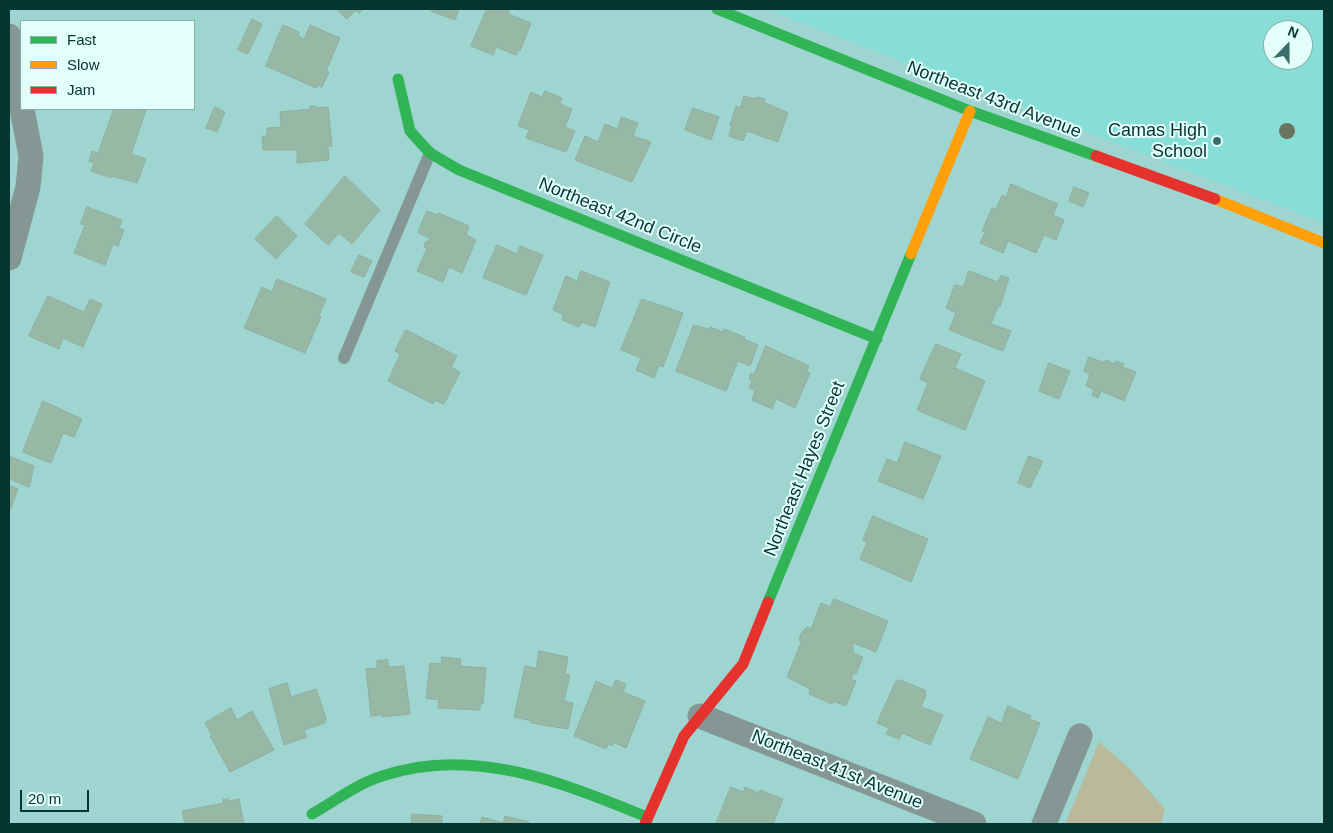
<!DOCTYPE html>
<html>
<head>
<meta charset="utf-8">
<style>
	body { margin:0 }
	#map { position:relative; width:1333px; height:833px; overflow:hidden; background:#9ed5d0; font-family:Arial,sans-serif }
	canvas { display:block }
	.frame { position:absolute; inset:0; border:10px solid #053431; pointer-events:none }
	.legend { position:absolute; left:20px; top:20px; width:175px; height:90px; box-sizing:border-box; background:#e3fffc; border:1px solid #8aaeab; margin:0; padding:6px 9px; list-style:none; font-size:15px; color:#053431 }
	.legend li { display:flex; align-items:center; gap:10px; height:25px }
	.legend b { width:25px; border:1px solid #8aaeab }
	.north { position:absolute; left:1263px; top:20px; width:50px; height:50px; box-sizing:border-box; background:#e3fffc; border:1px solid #8aaeab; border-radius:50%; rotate:22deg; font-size:14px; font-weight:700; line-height:20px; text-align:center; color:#053431 }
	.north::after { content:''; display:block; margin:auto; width:18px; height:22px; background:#3b6c69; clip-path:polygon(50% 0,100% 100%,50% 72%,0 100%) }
	.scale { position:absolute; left:20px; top:790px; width:69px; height:22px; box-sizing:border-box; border:2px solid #053431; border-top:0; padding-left:6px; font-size:15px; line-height:18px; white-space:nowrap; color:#053431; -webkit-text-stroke:4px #e3fffc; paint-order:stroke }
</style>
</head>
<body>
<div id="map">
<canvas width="1333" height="833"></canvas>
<div class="frame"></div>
<ul class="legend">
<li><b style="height:6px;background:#30b455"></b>Fast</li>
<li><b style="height:6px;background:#ff9f0a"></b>Slow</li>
<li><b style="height:6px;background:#e5322d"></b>Jam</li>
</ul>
<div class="north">N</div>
<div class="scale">20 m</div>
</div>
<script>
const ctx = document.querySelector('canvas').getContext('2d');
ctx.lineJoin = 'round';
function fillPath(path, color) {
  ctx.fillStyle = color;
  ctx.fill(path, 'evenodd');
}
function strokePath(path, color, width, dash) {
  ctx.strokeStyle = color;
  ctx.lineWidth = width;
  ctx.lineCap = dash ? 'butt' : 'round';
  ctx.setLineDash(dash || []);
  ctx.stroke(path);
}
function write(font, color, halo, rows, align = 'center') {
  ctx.font = font + ' Arial,sans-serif';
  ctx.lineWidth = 4;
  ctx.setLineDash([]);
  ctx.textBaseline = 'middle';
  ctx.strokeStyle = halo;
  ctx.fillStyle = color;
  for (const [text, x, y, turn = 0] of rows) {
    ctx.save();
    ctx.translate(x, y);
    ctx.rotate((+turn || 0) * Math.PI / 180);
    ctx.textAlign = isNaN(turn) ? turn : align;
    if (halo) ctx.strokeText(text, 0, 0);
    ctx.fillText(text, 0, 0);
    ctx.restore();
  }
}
fillPath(new Path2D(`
	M776,9H1324V223L774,12ZM1273,30H1303V60H1273Z`), '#86ded7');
fillPath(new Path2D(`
	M1099,742L1129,768L1165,809L1161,824H1065Z`), '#b9b99b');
const building = new Path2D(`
	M337,9H363L359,13L356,10L347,19Z
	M432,9H459L455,20L431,11Z
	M487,9L500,11V9H510L508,14L531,23L520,51L518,50L516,55L496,47L493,55L471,46Z
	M252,19L262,24L248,54L238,50Z
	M283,25L299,32L298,36L304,39L310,25L340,38L326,71L329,72L322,87L317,85L316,88L266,66Z
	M545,91L562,98L560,104L572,109L565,127L575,131L566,152L526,138L529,130L518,126L531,92L542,97Z
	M744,96L756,99L757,97L765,99L764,102L788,113L778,142L747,131L743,141L729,136L732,126L730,125L736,106L740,108Z
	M310,106H315L316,108L328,107L332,146L328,147L329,160L297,163V150H263L262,136H267V128L281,127L280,112L311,109Z
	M215,107L225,112L217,132L206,128Z
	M693,108L719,117L711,140L685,130Z
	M114,109L146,110L131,154L146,159L137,183L112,176L111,178L91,171L94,163L89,161L92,151L98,153Z
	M622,117L638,123L633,136L651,142L632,182L575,160L585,136L598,142L605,124L617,129Z
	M345,176L380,210L352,244L339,233L328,245L305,224Z
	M1011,184L1058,204L1053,215L1064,220L1056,240L1044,235L1036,253L1008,241L1003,253L980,243L985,232L982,231L992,208L996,209L1002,195L1006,197Z
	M1074,187L1089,193L1083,207L1069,201Z
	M87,207L122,220L119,228L124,230L118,246L113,244L105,265L74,253L85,225L81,224Z
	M427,211L438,215L439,213L469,226L466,235L476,240L462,273L449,267L443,282L417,271L427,248L424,247L426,241L428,242L430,238L418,233Z
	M277,216L297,236L276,259L255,239Z
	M497,245L517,254L520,246L543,255L526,295L483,278Z
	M359,255L372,261L364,277L351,272Z
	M581,271L610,282L595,327L582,322L579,327L562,320L564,315L553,310L566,276L577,281Z
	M969,271L998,282L1001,275L1009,278L1000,307L998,306L991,324L1011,331L1003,351L949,330L956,313L946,308L955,285L963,287Z
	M277,279L326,299L319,316L321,317L305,353L244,328L262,287L272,292Z
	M48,296L84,312L90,299L102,304L83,347L63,338L59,349L29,336Z
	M642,299L683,313L663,367L659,365L654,378L636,370L641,358L621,350Z
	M694,325L709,329L710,327L723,332L724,329L745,337L744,339L758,345L750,366L738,361L726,391L676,371Z
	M406,330L457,356L451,367L460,372L444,404L435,400L433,404L388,381L400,354L395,351Z
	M936,344L961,354L955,368L985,381L965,430L917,410L928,383L920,379Z
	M766,346L809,366L807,371L810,373L795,408L776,399L772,409L752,400L755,391L749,388L752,381L749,379L751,373L754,374Z
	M1089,357L1105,363L1106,360L1115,364L1116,361L1124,364L1122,367L1136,372L1124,401L1101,391L1098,398L1092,395L1094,389L1086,386L1090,374L1084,371Z
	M1049,363L1070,371L1059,399L1039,391Z
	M43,401L82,419L74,437L63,433L51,463L23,452Z
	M905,442L941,456L923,499L878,481L887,459L897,463Z
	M9,456L34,466L29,487L9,479Z
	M1029,456L1043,461L1030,488L1018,483Z
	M9,485L18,489L9,513Z
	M873,516L928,539L911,582L860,559L867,542L863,540Z
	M834,599L888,621L876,652L853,643V653L863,657L856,674L853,673L851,679L856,681L846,706L833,701L832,704L809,694L810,689L787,677L801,643L799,639L802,632L807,627L811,629L821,603L830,607Z
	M539,651L568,657L565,674L570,675L564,701L573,703L568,729L531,723L532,721L514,717L525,666L536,668Z
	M442,657L461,659L460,666L486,668L483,704H480V710L438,708L439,700L426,698L430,663L441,664Z
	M388,660V667L404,666L410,714L382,717V715L371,716L366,669L377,668V661Z
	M616,680L626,684L623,692L645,701L626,748L613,742L612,746L608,744L606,749L574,736L596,681L612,688Z
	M900,680L925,690L926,695L921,707L943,715L930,745L902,733L899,739L886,734L889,728L877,723L890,694L896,681Z
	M287,683L291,697L316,689L326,718L325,723L304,730L307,737L284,745L269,689Z
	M1008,706L1031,716L1030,719L1040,723L1018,779L970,759L988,717L1001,723Z
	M231,708L237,720L252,711L274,750L230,772L210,736L212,735L205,723Z
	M731,787L743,792L745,787L758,793L760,790L783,799L773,824H716Z
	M228,799L229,801L239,799L244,824H185L182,811L224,803L223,800Z
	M412,814L442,816V824H399H411Z
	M505,816L529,822V824H480L482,817L503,823Z`);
fillPath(building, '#98b8a6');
strokePath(building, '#90aea0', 1);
strokePath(new Path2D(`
	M344,358L430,153`), '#849795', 12);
strokePath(new Path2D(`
	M9,36L21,107
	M9,258L28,187L31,156L22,109
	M700,716L974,824
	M1044,824L1080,736`), '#849795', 25);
strokePath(new Path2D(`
	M717,9L970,111L1096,156
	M398,79L410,131L430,153L459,170L877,339
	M768,602L911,254
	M312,814C335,801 357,784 382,776C473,745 563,783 647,817`), '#30b455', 11);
strokePath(new Path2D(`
	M1215,199L1324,243
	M911,254L970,111`), '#ff9f0a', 11);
strokePath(new Path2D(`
	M1096,156L1215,199
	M645,824L684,736L743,664L768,602`), '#e5322d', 11);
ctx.fillStyle = '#69745f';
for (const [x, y] of [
	[1287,131]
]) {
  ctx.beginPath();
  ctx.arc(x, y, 8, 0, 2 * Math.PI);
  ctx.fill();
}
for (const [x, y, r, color] of [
	[1217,141,5,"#3b6c69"]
]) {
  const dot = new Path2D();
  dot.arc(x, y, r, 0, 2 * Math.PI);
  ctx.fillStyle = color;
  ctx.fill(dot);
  strokePath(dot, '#e3fffc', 2);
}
write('18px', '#053431', '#e3fffc', [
	["Northeast 43rd Avenue",994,100,21],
	["Northeast 42nd Circle",620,216,22],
	["Northeast Hayes Street",805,469,-68],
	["Northeast 41st Avenue",837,770,22]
]);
write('18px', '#053431', '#e3fffc', [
	["Camas High",1207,131],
	["School",1207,152]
], 'right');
</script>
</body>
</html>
